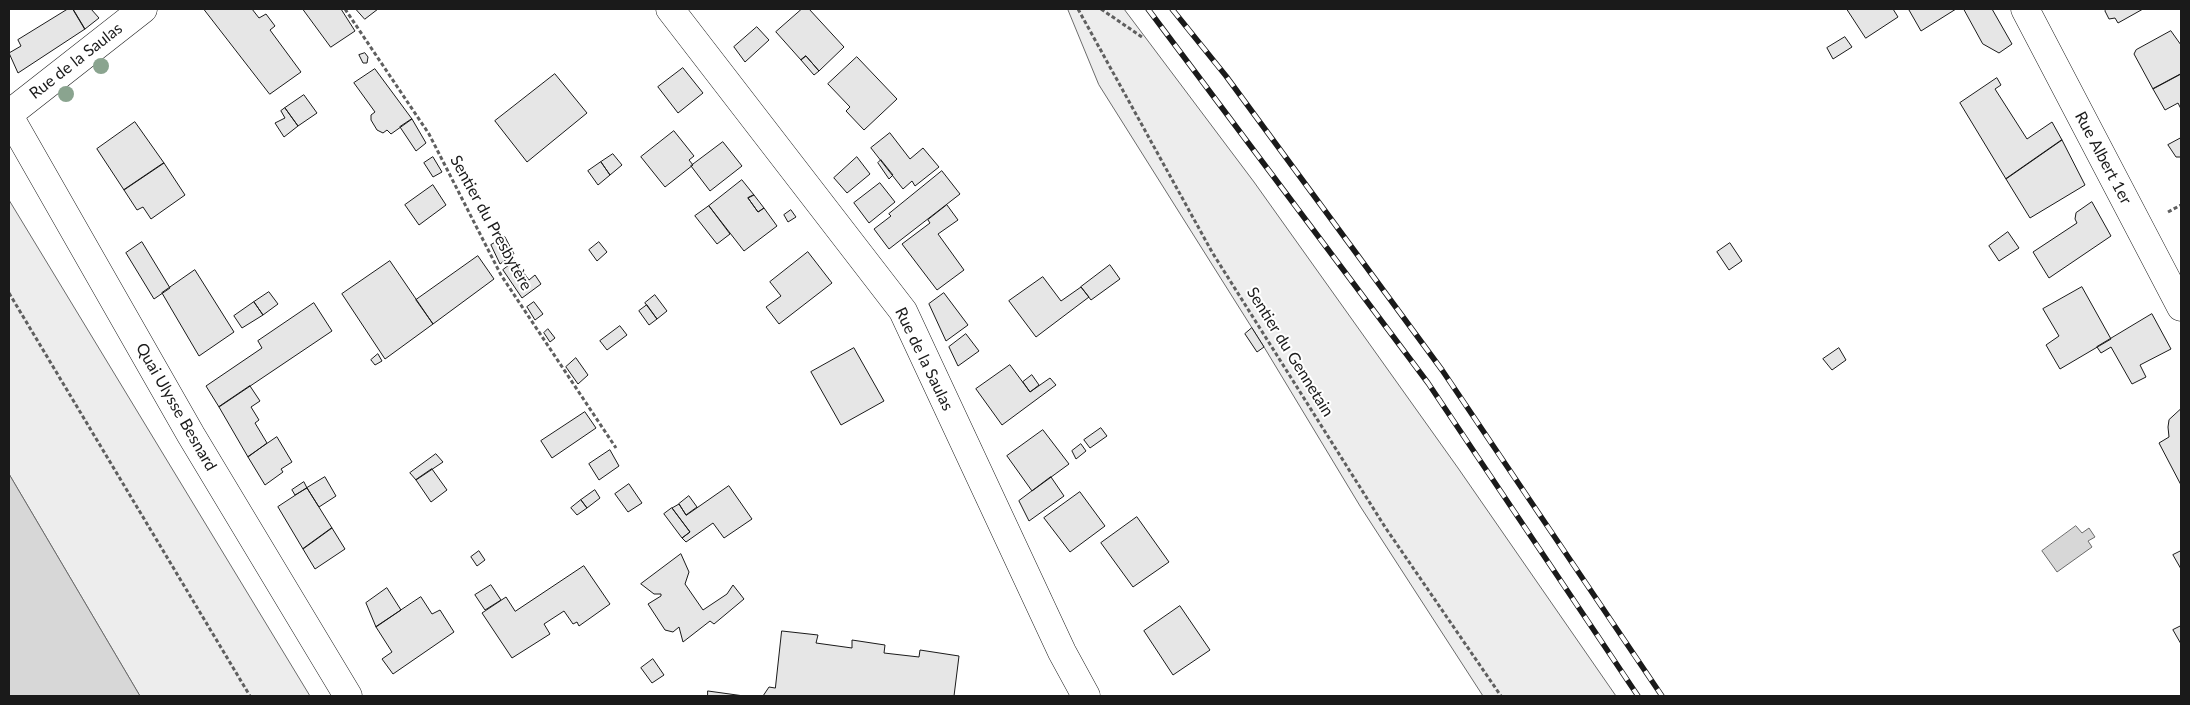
<!DOCTYPE html>
<html>
<head>
<meta charset="utf-8">
<style>
	body { margin:0 }
	#map { position:relative; width:2190px; height:705px; overflow:hidden; background:#fff; font-family:Lato,sans-serif }
	canvas { display:block }
	.frame { position:absolute; inset:0; border:10px solid #1a1a1a; pointer-events:none }
</style>
</head>
<body>
<div id="map">
<canvas width="2190" height="705"></canvas>
<div class="frame"></div>
</div>
<script>
const ctx = document.querySelector('canvas').getContext('2d');
ctx.lineJoin = 'round';
function fillPath(path, color) {
  ctx.fillStyle = color;
  ctx.fill(path, 'evenodd');
}
function strokePath(path, color, width, dash) {
  ctx.strokeStyle = color;
  ctx.lineWidth = width;
  ctx.lineCap = dash ? 'butt' : 'round';
  ctx.setLineDash(dash || []);
  ctx.stroke(path);
}
function write(font, color, halo, rows, align = 'center') {
  ctx.font = font + ' Lato,sans-serif';
  ctx.lineWidth = 4;
  ctx.setLineDash([]);
  ctx.textBaseline = 'middle';
  ctx.strokeStyle = halo;
  ctx.fillStyle = color;
  for (const [text, x, y, turn = 0] of rows) {
    ctx.save();
    ctx.translate(x, y);
    ctx.rotate((+turn || 0) * Math.PI / 180);
    ctx.textAlign = isNaN(turn) ? turn : align;
    if (halo) ctx.strokeText(text, 0, 0);
    ctx.fillText(text, 0, 0);
    ctx.restore();
  }
}
const built = new Path2D(`
	M1068,9H1124L1254,182L1458,468L1616,696H1483L1360,506L1264,347L1099,85Z
	M9,200L310,696H140L9,474Z`);
fillPath(built, '#ededed');
strokePath(built, '#6a6a6a', 1);
const water = new Path2D(`
	M9,474L140,696H9Z
	M2076,526L2082,533L2089,528L2095,537L2088,541L2092,547L2057,572L2042,551Z`);
fillPath(water, '#d7d7d7');
strokePath(water, '#6a6a6a', 1);
const building = new Path2D(`
	M68,9H73L85,29L18,73L9,53L21,46L18,40Z
	M73,9H91L99,18L85,29Z
	M204,9H252L259,18L266,14L275,26L270,30L301,72L270,94Z
	M303,9H341L355,31L331,47Z
	M356,9H378L365,19Z
	M802,9H809L844,47L819,71L806,56L801,60L776,32Z
	M1847,9H1893L1898,17L1866,38Z
	M1911,9H1956L1921,31L1909,10Z
	M1964,9H1992L2012,44L1999,53L1983,44Z
	M2107,9H2143L2118,23L2115,18L2109,19L2105,11Z
	M757,27L769,40L745,62L734,47Z
	M2171,31L2181,45V74L2153,89L2134,54L2136,50Z
	M1845,37L1852,47L1833,59L1827,48Z
	M365,53L368,57L367,63H363L359,55Z
	M806,56L819,71L814,75L801,60Z
	M857,57L897,99L864,130L846,111L850,107L828,84Z
	M683,68L703,93L678,113L658,87Z
	M375,69L412,119L391,134L387,130L383,133L377,130L371,120V115L375,112L354,83Z
	M555,74L587,113L527,162L495,121Z
	M2181,74V109L2178,103L2165,110L2153,89Z
	M1997,78L2001,85L1995,89L2027,139L2052,122L2062,140L2006,179L1960,103Z
	M304,95L317,113L298,126L285,108Z
	M285,108L298,126L284,137L275,123L285,118L281,111Z
	M412,119L426,143L416,151L400,127Z
	M135,122L164,163L124,190L97,149Z
	M674,131L694,156L689,160L693,165L665,187L641,157Z
	M890,133L910,159L923,148L939,167L915,186L912,181L903,189L871,148Z
	M2181,138V157H2176L2168,145Z
	M2062,140L2085,185L2030,218L2006,179Z
	M723,142L742,166L710,191L691,166Z
	M613,154L622,165L610,175L601,162Z
	M433,157L442,172L433,177L424,163Z
	M857,157L870,174L847,193L834,178Z
	M881,160L893,175L889,179L878,163Z
	M601,162L610,175L598,185L588,171Z
	M164,163L185,195L151,219L143,207L137,210L124,190Z
	M942,171L960,194L889,249L874,229L891,216L889,214Z
	M742,180L754,195L748,198L758,212L764,208L777,226L744,251L709,206Z
	M880,183L895,202L869,223L854,203Z
	M433,185L446,205L419,225L405,205Z
	M754,195L764,208L758,212L748,198Z
	M2092,202L2111,236L2049,278L2033,252L2077,223L2075,219L2076,213Z
	M947,205L958,220L938,234L964,270L937,290L902,244L930,223L928,220Z
	M709,206L730,234L717,244L695,216Z
	M791,210L796,217L788,222L784,215Z
	M2008,232L2019,248L1999,261L1989,246Z
	M505,237L514,254L500,264L491,245Z
	M142,242L170,288L154,299L126,253Z
	M599,242L607,252L597,261L589,250Z
	M1730,243L1742,261L1729,270L1717,252Z
	M808,252L832,283L779,324L766,307L781,296L770,282Z
	M478,256L494,279L433,324L416,300Z
	M390,261L433,324L385,359L342,294Z
	M515,261L529,280L535,275L541,284L522,298L503,270Z
	M1110,265L1120,279L1091,300L1081,287Z
	M195,270L234,332L199,356L162,293Z
	M1043,277L1061,301L1081,287L1089,297L1036,337L1009,301Z
	M2082,287L2111,339L2060,369L2046,345L2059,336L2043,309Z
	M269,292L278,304L263,315L254,302Z
	M944,293L968,325L946,341L929,304Z
	M655,295L667,311L657,319L645,303Z
	M254,302L263,315L242,328L234,316Z
	M534,302L543,314L535,320L527,307Z
	M314,303L332,331L219,407L206,386L262,348L258,341Z
	M647,305L657,319L649,325L639,311Z
	M2152,314L2171,349L2140,365L2146,377L2132,384L2111,347L2101,353L2097,347Z
	M620,326L627,335L607,350L600,341Z
	M1252,328L1264,347L1257,352L1245,334Z
	M548,329L555,338L550,342L544,333Z
	M966,334L979,351L958,366L949,347Z
	M854,348L884,401L841,425L811,372Z
	M1839,348L1846,360L1832,370L1823,359Z
	M378,354L382,361L375,365L371,360Z
	M576,358L588,375L578,384L566,367Z
	M1010,365L1030,392L1050,378L1056,385L1002,425L976,389Z
	M1032,375L1039,385L1030,392L1023,382Z
	M250,386L260,401L251,407L259,420L255,423L267,443L248,457L219,407Z
	M2181,409V485L2159,443L2169,437L2168,427L2169,420Z
	M585,412L596,428L552,458L541,441Z
	M1101,428L1107,436L1090,448L1084,440Z
	M1043,430L1069,464L1032,491L1007,456Z
	M277,437L292,462L281,469L283,472L265,485L248,457Z
	M1081,444L1086,451L1076,459L1072,451Z
	M610,450L619,466L599,480L589,464Z
	M436,454L443,462L416,480L410,473Z
	M432,469L447,490L431,502L416,480Z
	M325,477L336,496L319,507L307,488Z
	M1051,477L1064,496L1029,521L1019,501Z
	M304,482L307,488L295,495L292,490Z
	M629,484L642,503L628,512L615,494Z
	M729,486L752,519L724,538L713,523L686,542L682,538L690,532L672,508L679,504L686,515Z
	M307,488L332,528L303,549L278,507Z
	M595,490L600,498L587,508L581,500Z
	M1080,492L1105,526L1070,552L1044,518Z
	M689,496L697,507L686,515L679,504Z
	M581,500L587,508L577,515L571,508Z
	M672,508L690,532L682,538L664,514Z
	M1137,517L1169,562L1133,587L1101,543Z
	M332,528L345,549L315,569L303,549Z
	M479,551L485,560L477,566L471,557Z
	M2181,551V569L2173,555Z
	M681,554L689,572L685,584L703,610L727,594L733,585L744,599L714,624L710,621L683,642L679,627L673,632L665,630L648,604L661,596V594H654L641,584Z
	M584,566L610,604L579,626L577,622L573,624L564,611L544,624L550,634L512,658L482,613L506,597L515,611Z
	M491,585L501,600L485,610L475,595Z
	M387,588L401,610L376,627L366,603Z
	M421,597L432,614L440,610L454,632L393,674L382,659L392,652L376,627Z
	M1180,606L1210,650L1173,675L1144,631Z
	M2181,626V644L2173,630Z
	M782,631L818,635L816,643L852,648V640L885,645L884,653L919,657L920,650L959,656L954,696H763L769,687L775,688Z
	M653,659L664,675L652,683L641,668Z
	M708,691L744,696H708Z`);
fillPath(building, '#e6e6e6');
strokePath(building, '#1a1a1a', 1);
const minor = new Path2D(`
	M670,9L903,311L1062,652L1086,696
	M9,114L143,9`);
const tertiary = new Path2D(`
	M2025,9L2181,307`);
const primary = new Path2D(`
	M9,116L191,435L348,696`);
strokePath(minor, '#1a1a1a', 29);
strokePath(tertiary, '#1a1a1a', 29);
strokePath(primary, '#1a1a1a', 29);
strokePath(new Path2D(`
	M345,9L429,134L501,275L616,448
	M1078,9L1212,252L1385,527L1501,696
	M1101,9L1142,37
	M2168,212L2181,205
	M9,293L250,696`), '#5f5f5f', 3, [4, 2.5]);
strokePath(minor, '#fff', 28);
strokePath(tertiary, '#fff', 28);
strokePath(primary, '#fff', 28);
const rail = new Path2D(`
	M1148,9L1428,383L1638,696
	M1172,9L1226,76L1442,370L1662,696`);
strokePath(rail, '#1a1a1a', 5.5);
strokePath(rail, '#fff', 4, [11]);
ctx.fillStyle = '#8aa48f';
for (const [x, y] of [
	[101,66],
	[66,94]
]) {
  ctx.beginPath();
  ctx.arc(x, y, 8, 0, 2 * Math.PI);
  ctx.fill();
}
write('16px', '#1a1a1a', '#fff', [
	["Rue de la Saulas",76,61,-38],
	["Rue Albert 1er",2103,158,62],
	["Sentier du Presbytère",491,223,61],
	["Sentier du Gennetain",1290,352,58],
	["Rue de la Saulas",924,359,64],
	["Quai Ulysse Besnard",176,407,60]
]);
</script>
</body>
</html>
